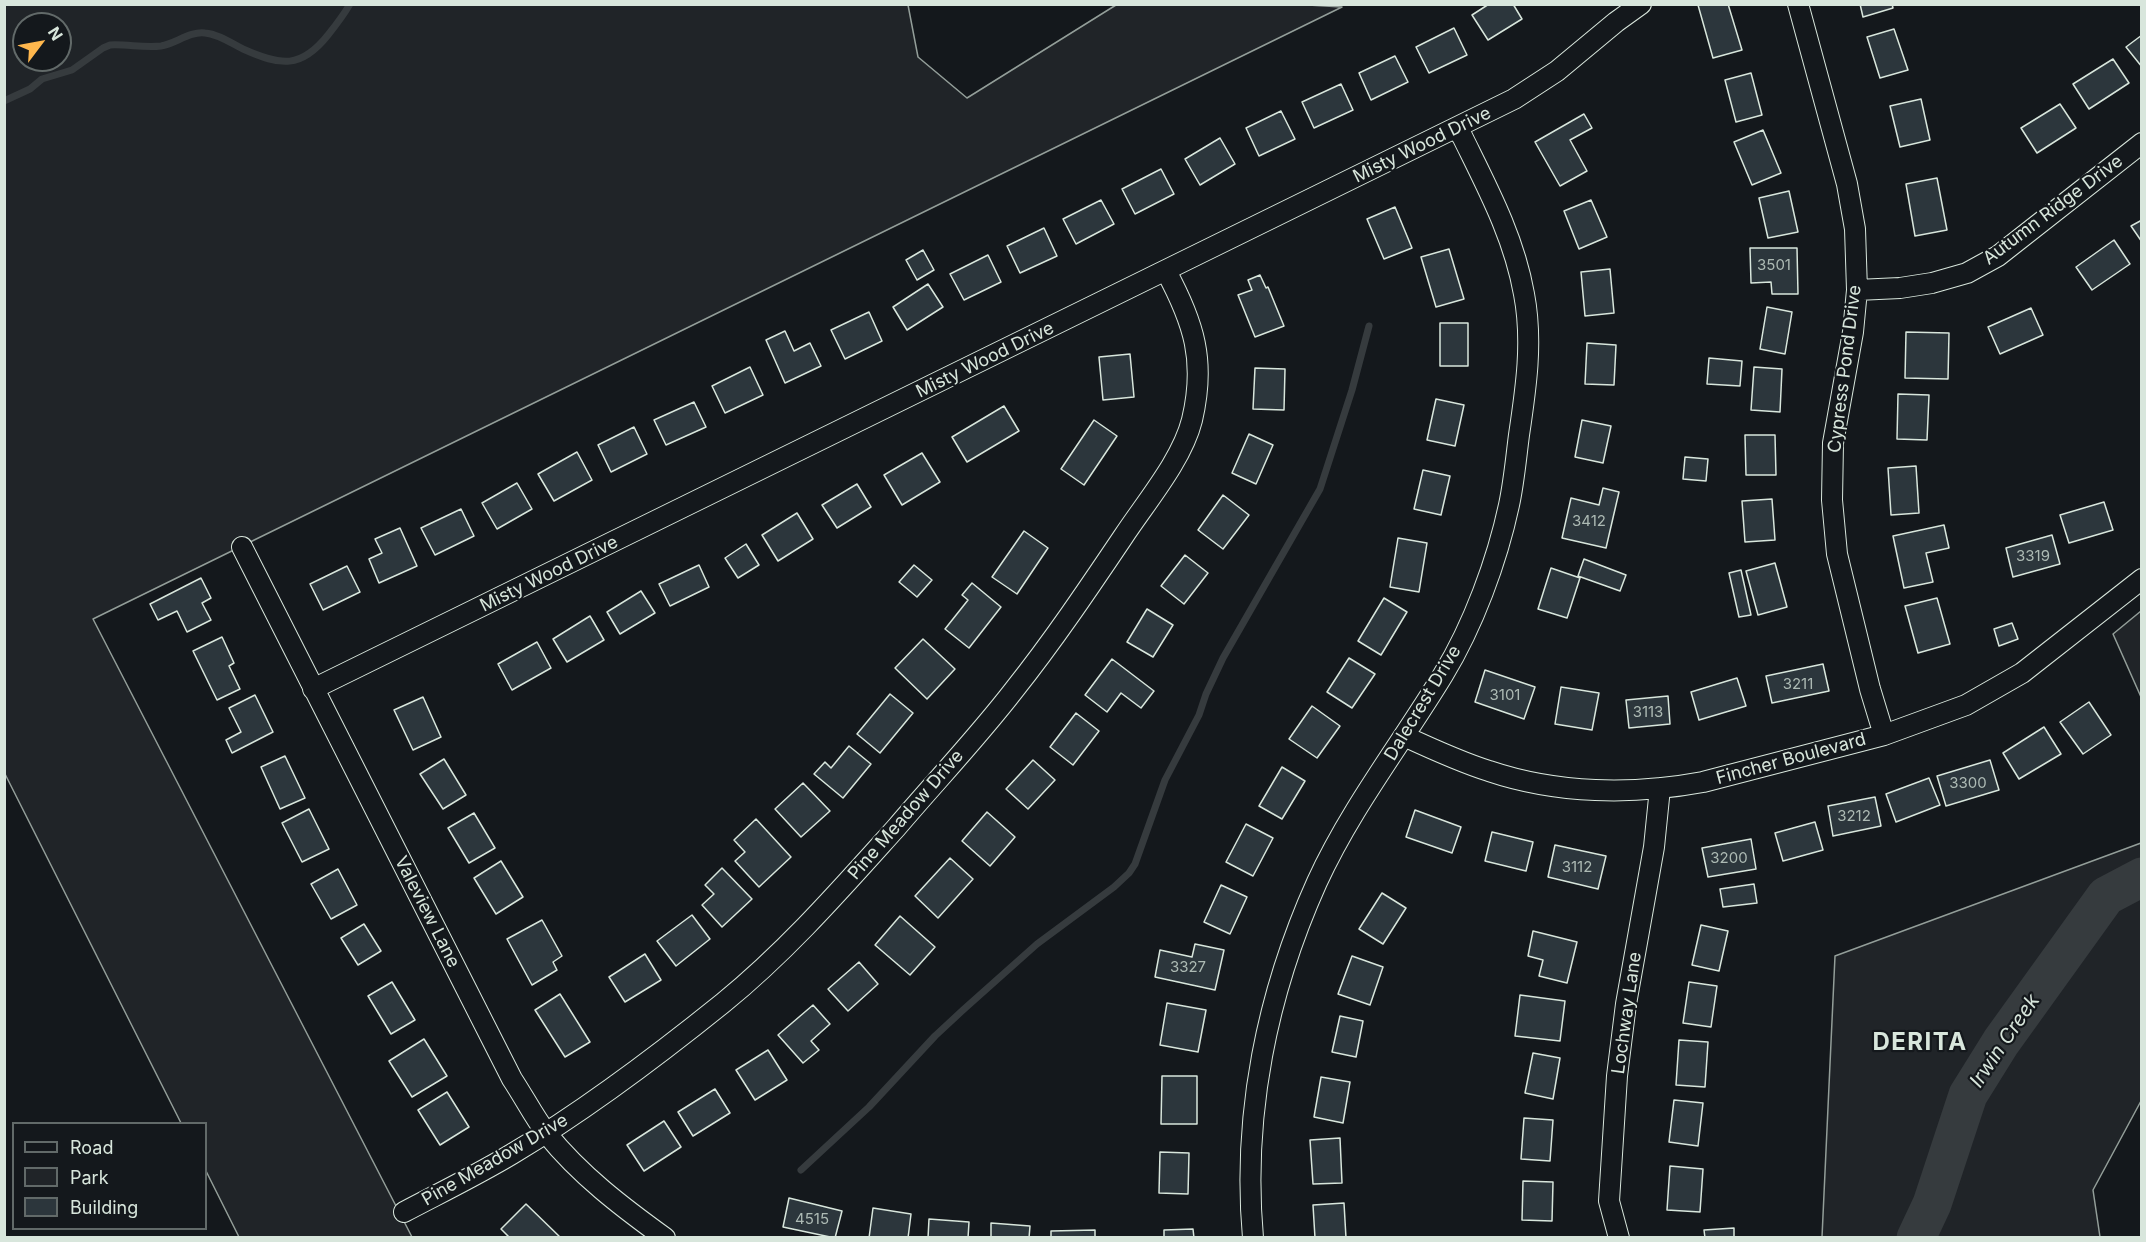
<!DOCTYPE html>
<html>
<head>
<meta charset="utf-8">
<style>
	body { margin:0 }
	#map { position:relative; width:2146px; height:1242px; overflow:hidden; background:#14181c; font-family:Inter,sans-serif }
	canvas { display:block }
	.frame { position:absolute; inset:0; border:6px solid #d8e6dc; pointer-events:none }
	.legend { position:absolute; left:12px; top:1122px; width:195px; height:108px; box-sizing:border-box; background:#14181c; border:2px solid #626a69; margin:0; padding:8px 10px; list-style:none; font-size:18px; color:#d8e6dc }
	.legend li { display:flex; align-items:center; gap:12px; height:30px }
	.legend b { width:30px; border:2px solid #626a69 }
	.north { position:absolute; left:12px; top:12px; width:60px; height:60px; box-sizing:border-box; background:#14181c; border:2px solid #626a69; border-radius:50%; rotate:58deg; font-size:16px; font-weight:700; line-height:24px; text-align:center; color:#d8e6dc }
	.north::after { content:''; display:block; margin:auto; width:21px; height:27px; background:#ffb74d; clip-path:polygon(50% 0,100% 100%,50% 72%,0 100%) }
</style>
</head>
<body>
<div id="map">
<canvas width="2146" height="1242"></canvas>
<div class="frame"></div>
<ul class="legend">
<li><b style="height:8px;background:#14181c"></b>Road</li>
<li><b style="height:16px;background:#202428"></b>Park</li>
<li><b style="height:16px;background:#2c363c"></b>Building</li>
</ul>
<div class="north">N</div>
</div>
<script>
const ctx = document.querySelector('canvas').getContext('2d');
ctx.lineJoin = 'round';
function fillPath(path, color) {
  ctx.fillStyle = color;
  ctx.fill(path, 'evenodd');
}
function strokePath(path, color, width, dash) {
  ctx.strokeStyle = color;
  ctx.lineWidth = width;
  ctx.lineCap = dash ? 'butt' : 'round';
  ctx.setLineDash(dash || []);
  ctx.stroke(path);
}
function write(font, color, halo, rows, align = 'center') {
  ctx.font = font + ' Inter,sans-serif';
  ctx.lineWidth = 4.5;
  ctx.setLineDash([]);
  ctx.textBaseline = 'middle';
  ctx.strokeStyle = halo;
  ctx.fillStyle = color;
  for (const [text, x, y, turn = 0] of rows) {
    ctx.save();
    ctx.translate(x, y);
    ctx.rotate((+turn || 0) * Math.PI / 180);
    ctx.textAlign = isNaN(turn) ? turn : align;
    if (halo) ctx.strokeText(text, 0, 0);
    ctx.fillText(text, 0, 0);
    ctx.restore();
  }
}
const green = new Path2D(`
	M1291,4L1342,7L93,619L412,1237H239L206,1171V1124L181,1123L5,774V5H908L918,57L967,98L1116,5ZM24,24H60V60H24Z
	M2141,611V697L2113,634Z
	M2141,843V1101L2093,1190L2100,1237H1822L1835,956Z`);
fillPath(green, '#202428');
strokePath(green, '#939e99', 1.5);
strokePath(new Path2D(`
	M4,101L30,89L42,79L72,70L103,48L110,45C127,44 144,48 161,46C175,44 190,31 205,33C218,34 231,43 243,49C281,66 301,69 328,35C336,25 343,16 350,4
	M801,1170L869,1107L935,1036L963,1010L1037,944L1114,887L1129,873L1135,864L1165,780L1199,715L1206,694L1223,658L1320,489L1352,390L1369,326`), '#363b3e', 7);
strokePath(new Path2D(`
	M1916,1238L1932,1204L1968,1095L2001,1042L2106,896L2142,877`), '#363b3e', 39);
const building = new Path2D(`
	M1489,4H1513L1522,19L1488,40L1472,15Z
	M1701,4H1728L1742,50L1713,58L1698,5Z
	M1860,4H1892L1893,8L1863,17Z
	M1454,28L1467,55L1429,73L1416,47Z
	M1894,29L1908,70L1880,78L1867,37Z
	M2142,35V67L2126,47Z
	M1395,56L1408,82L1371,100L1359,73Z
	M2113,59L2129,83L2089,109L2073,84Z
	M1751,73L1762,115L1736,122L1725,80Z
	M1341,84L1353,110L1314,128L1302,102Z
	M1921,99L1930,140L1900,147L1890,106Z
	M2060,104L2076,128L2037,153L2021,128Z
	M1281,111L1295,139L1259,156L1246,128Z
	M1584,114L1592,128L1570,140L1587,171L1560,186L1535,142Z
	M1763,130L1781,173L1752,185L1734,142Z
	M1220,138L1235,164L1200,185L1185,159Z
	M1161,169L1174,194L1135,214L1122,189Z
	M1937,178L1947,230L1915,236L1906,184Z
	M1789,191L1798,232L1768,238L1759,198Z
	M1101,200L1114,224L1076,244L1063,219Z
	M1591,200L1607,237L1579,249L1564,211Z
	M1395,207L1412,248L1384,259L1367,219Z
	M2142,220V242L2131,226Z
	M1044,228L1057,256L1020,273L1007,246Z
	M2114,240L2130,264L2092,290L2076,267Z
	M1750,248H1797L1798,294H1772L1771,282L1751,283Z
	M1449,249L1464,299L1436,307L1421,257Z
	M923,250L934,270L917,280L906,260Z
	M988,255L1001,282L964,300L950,274Z
	M1610,269L1614,313L1585,316L1581,272Z
	M1260,275L1266,288L1268,287L1284,326L1255,337L1238,295L1252,290L1248,280Z
	M928,284L943,307L907,330L893,307Z
	M1767,307L1792,312L1785,354L1760,349Z
	M2031,308L2043,335L2000,354L1988,327Z
	M869,312L882,341L845,359L831,330Z
	M1440,323H1468V366H1440Z
	M785,331L794,351L810,343L821,366L785,383L766,340Z
	M1906,332L1949,333L1948,379L1905,378Z
	M1587,343L1616,345L1614,385L1585,384Z
	M1130,354L1134,397L1103,400L1099,357Z
	M1709,358L1742,361L1740,386L1707,384Z
	M750,367L763,395L725,413L712,386Z
	M1754,367L1782,369L1780,412L1751,410Z
	M1255,368L1285,369L1284,410L1253,409Z
	M1898,394L1929,395L1927,440L1897,439Z
	M1436,399L1464,405L1455,446L1427,440Z
	M694,402L706,427L666,445L654,420Z
	M1004,406L1019,431L967,462L952,437Z
	M1094,420L1117,436L1084,485L1061,469Z
	M1582,420L1611,426L1603,463L1575,457Z
	M634,427L647,454L611,472L598,445Z
	M1249,434L1273,445L1256,484L1232,473Z
	M1745,435H1775L1776,475H1746Z
	M577,452L592,480L554,501L538,474Z
	M922,453L940,482L902,505L884,475Z
	M1685,457L1708,459L1706,481L1683,479Z
	M1916,466L1919,513L1891,515L1888,468Z
	M1423,470L1450,476L1441,515L1414,509Z
	M517,483L532,509L497,529L482,503Z
	M857,484L871,507L837,528L822,505Z
	M1603,488L1619,492L1606,548L1562,538L1571,498L1599,505Z
	M1223,495L1249,515L1223,549L1198,530Z
	M1772,499L1775,540L1745,542L1742,501Z
	M2104,502L2113,530L2069,543L2060,515Z
	M461,509L474,536L435,555L421,528Z
	M797,513L813,539L778,561L762,535Z
	M1944,525L1949,548L1926,553L1933,582L1904,588L1893,536Z
	M400,528L417,566L379,583L369,559L382,553L375,539Z
	M1024,531L1048,548L1017,594L992,577Z
	M2052,535L2060,564L2013,577L2006,548Z
	M1398,538L1427,543L1419,592L1390,587Z
	M746,544L759,565L738,578L725,558Z
	M1185,555L1208,573L1184,604L1161,586Z
	M1584,559L1626,575L1620,591L1578,576Z
	M1775,563L1787,607L1758,615L1746,571Z
	M699,565L709,587L670,606L659,584Z
	M914,565L932,580L917,597L899,582Z
	M347,566L360,592L323,610L310,584Z
	M1551,568L1580,578L1567,618L1538,609Z
	M1741,570L1751,615L1739,617L1729,573Z
	M201,578L211,598L202,603L211,620L187,632L177,611L158,620L150,604Z
	M972,583L1001,607L969,648L945,629L968,600L962,595Z
	M641,591L655,613L620,634L607,612Z
	M1384,598L1407,612L1381,655L1358,641Z
	M1937,598L1950,644L1918,653L1905,606Z
	M1147,609L1173,625L1153,657L1127,642Z
	M590,616L604,640L567,662L553,639Z
	M2012,623L2018,639L1999,646L1994,629Z
	M222,637L234,663L229,666L240,689L217,700L193,651Z
	M923,639L955,669L927,699L895,668Z
	M537,642L551,668L512,690L498,664Z
	M1349,658L1375,674L1352,708L1327,692Z
	M1112,659L1154,691L1141,708L1121,693L1107,712L1085,695Z
	M1823,664L1829,691L1772,703L1766,676Z
	M1485,670L1535,687L1524,719L1475,702Z
	M1737,678L1746,706L1699,720L1691,692Z
	M1561,687L1599,693L1592,730L1555,724Z
	M890,694L913,713L880,753L857,734Z
	M255,695L273,732L232,753L226,740L241,732L229,708Z
	M1668,696L1670,724L1629,728L1626,700Z
	M423,697L441,737L413,750L394,710Z
	M2089,702L2111,735L2083,754L2060,722Z
	M1312,706L1340,726L1317,758L1289,739Z
	M1076,713L1099,731L1073,765L1050,747Z
	M2044,727L2061,754L2019,779L2003,753Z
	M849,746L871,764L843,798L814,774L825,762L831,768Z
	M285,756L305,798L280,809L261,767Z
	M444,759L466,795L443,809L420,774Z
	M1033,760L1055,780L1028,809L1006,789Z
	M1990,760L1999,790L1946,806L1937,776Z
	M1282,767L1305,781L1282,819L1259,806Z
	M1929,778L1940,805L1896,822L1886,794Z
	M803,783L830,811L801,837L775,809Z
	M1875,797L1881,826L1833,836L1828,806Z
	M309,809L329,849L302,862L282,823Z
	M1415,810L1461,827L1452,853L1406,837Z
	M987,812L1015,837L990,866L962,841Z
	M474,813L495,848L469,863L448,828Z
	M756,819L791,857L759,887L735,861L745,852L734,840Z
	M1815,822L1823,850L1783,861L1775,833Z
	M1246,824L1273,838L1253,876L1226,862Z
	M1492,832L1533,842L1526,871L1485,861Z
	M1751,839L1756,869L1708,877L1702,848Z
	M1555,845L1606,856L1598,889L1548,877Z
	M950,858L973,879L938,918L915,896Z
	M501,861L523,897L496,914L474,878Z
	M722,868L752,899L722,927L702,905L714,894L705,885Z
	M338,869L357,905L331,919L311,884Z
	M1754,884L1757,903L1723,907L1720,889Z
	M1221,885L1247,897L1230,934L1204,922Z
	M1382,893L1406,908L1383,944L1359,929Z
	M692,915L710,939L676,966L657,941Z
	M900,916L935,947L910,975L875,945Z
	M542,920L562,956L553,962L557,970L532,985L507,939Z
	M364,924L381,951L358,965L341,938Z
	M1701,925L1728,931L1719,971L1692,965Z
	M1533,931L1577,942L1567,983L1539,976L1543,960L1528,956Z
	M1195,944L1224,950L1215,990L1155,977L1160,950L1192,957Z
	M645,954L661,980L625,1002L609,977Z
	M1352,956L1383,967L1370,1005L1338,994Z
	M859,962L878,984L848,1011L828,989Z
	M392,982L415,1020L391,1034L368,996Z
	M1689,982L1717,986L1711,1027L1683,1023Z
	M560,994L590,1042L565,1057L535,1010Z
	M1520,995L1565,1001L1560,1041L1515,1036Z
	M1167,1003L1206,1010L1198,1052L1160,1045Z
	M813,1005L830,1024L811,1041L819,1050L803,1063L778,1035Z
	M1340,1016L1363,1021L1356,1057L1332,1052Z
	M424,1039L447,1076L412,1097L389,1061Z
	M1679,1040L1708,1042L1705,1087L1676,1085Z
	M768,1050L787,1080L755,1100L736,1070Z
	M1533,1053L1560,1058L1553,1099L1525,1093Z
	M1162,1076H1197V1124H1161Z
	M1321,1077L1350,1082L1343,1123L1314,1117Z
	M715,1089L730,1113L693,1136L678,1112Z
	M447,1092L469,1127L440,1145L418,1110Z
	M1674,1100L1703,1103L1698,1146L1669,1142Z
	M1524,1118L1553,1120L1550,1161L1521,1159Z
	M664,1121L681,1147L644,1171L627,1145Z
	M1340,1138L1342,1183L1313,1184L1310,1140Z
	M1160,1152L1189,1153L1188,1194L1159,1193Z
	M1670,1166L1703,1169L1700,1212L1667,1210Z
	M1523,1181L1553,1182L1552,1221L1522,1220Z
	M789,1198L842,1211L835,1238L783,1227Z
	M1344,1203L1346,1238H1315L1313,1205Z
	M526,1204L561,1238H510L501,1229Z
	M873,1208L911,1214L908,1238H869Z
	M929,1219L969,1222L968,1238H928Z
	M991,1223L1030,1226L1029,1238H991Z
	M1734,1228V1238H1705L1704,1230Z
	M1193,1229L1194,1238H1164V1230Z
	M1095,1230V1238H1051V1231Z`);
fillPath(building, '#2c363c');
strokePath(building, '#d8e6dc', 1.5);
const street = new Path2D(`
	M1798,4L1847,184L1855,229L1857,290L1853,332L1833,443L1832,500L1837,554L1870,689L1884,735
	M1857,290L1900,288L1932,283L1967,273L1998,256L2142,143
	M242,547L512,1079C524,1097 534,1117 547,1134C580,1175 622,1207 665,1238
	M313,689L1514,99L1557,71L1616,22L1641,4
	M1404,736C1432,749 1460,762 1489,771C1557,794 1633,795 1703,782L1884,735L1966,705L2022,673L2142,579
	M404,1212C440,1193 477,1175 512,1154C586,1110 656,1057 723,1003C787,951 841,889 896,828C935,782 977,738 1014,690C1053,641 1088,589 1123,537C1146,502 1182,460 1192,420C1206,361 1194,323 1166,271
	M1253,1238C1242,1115 1267,993 1317,882C1351,808 1401,744 1443,675C1473,626 1497,561 1509,505C1514,482 1516,458 1519,435C1526,388 1533,341 1524,294C1514,237 1487,187 1462,136L1455,129
	M1619,1238L1609,1201L1617,1076L1626,1004L1654,847L1660,788`);
strokePath(street, '#d8e6dc', 22);
strokePath(street, '#14181c', 20);
write('15px', '#adbab4', null, [
	["3501",1774,265],
	["3412",1589,521],
	["3319",2033,556],
	["3211",1798,684],
	["3101",1505,695],
	["3113",1648,712],
	["3300",1968,783],
	["3212",1854,816],
	["3200",1729,858],
	["3112",1577,867],
	["3327",1188,967],
	["4515",812,1219]
]);
write('18px', '#d8e6dc', '#14181c', [
	["Misty Wood Drive",1422,145,-26],
	["Autumn Ridge Drive",2053,210,-37],
	["Misty Wood Drive",985,360,-26],
	["Cypress Pond Drive",1845,369,-83],
	["Misty Wood Drive",549,574,-26],
	["Dalecrest Drive",1423,703,-59],
	["Fincher Boulevard",1791,759,-15],
	["Pine Meadow Drive",906,815,-49],
	["Valeview Lane",427,912,63],
	["Lochway Lane",1627,1013,-82],
	["Pine Meadow Drive",495,1160,-30]
]);
write('italic 20px', '#d8e6dc', '#14181c', [
	["Irwin Creek",2005,1041,-56]
]);
ctx.letterSpacing = '1.5px';
write('bold 24px', '#d8e6dc', '#14181c', [
	["DERITA",1920,1043]
]);
ctx.letterSpacing = '0px';
</script>
</body>
</html>
